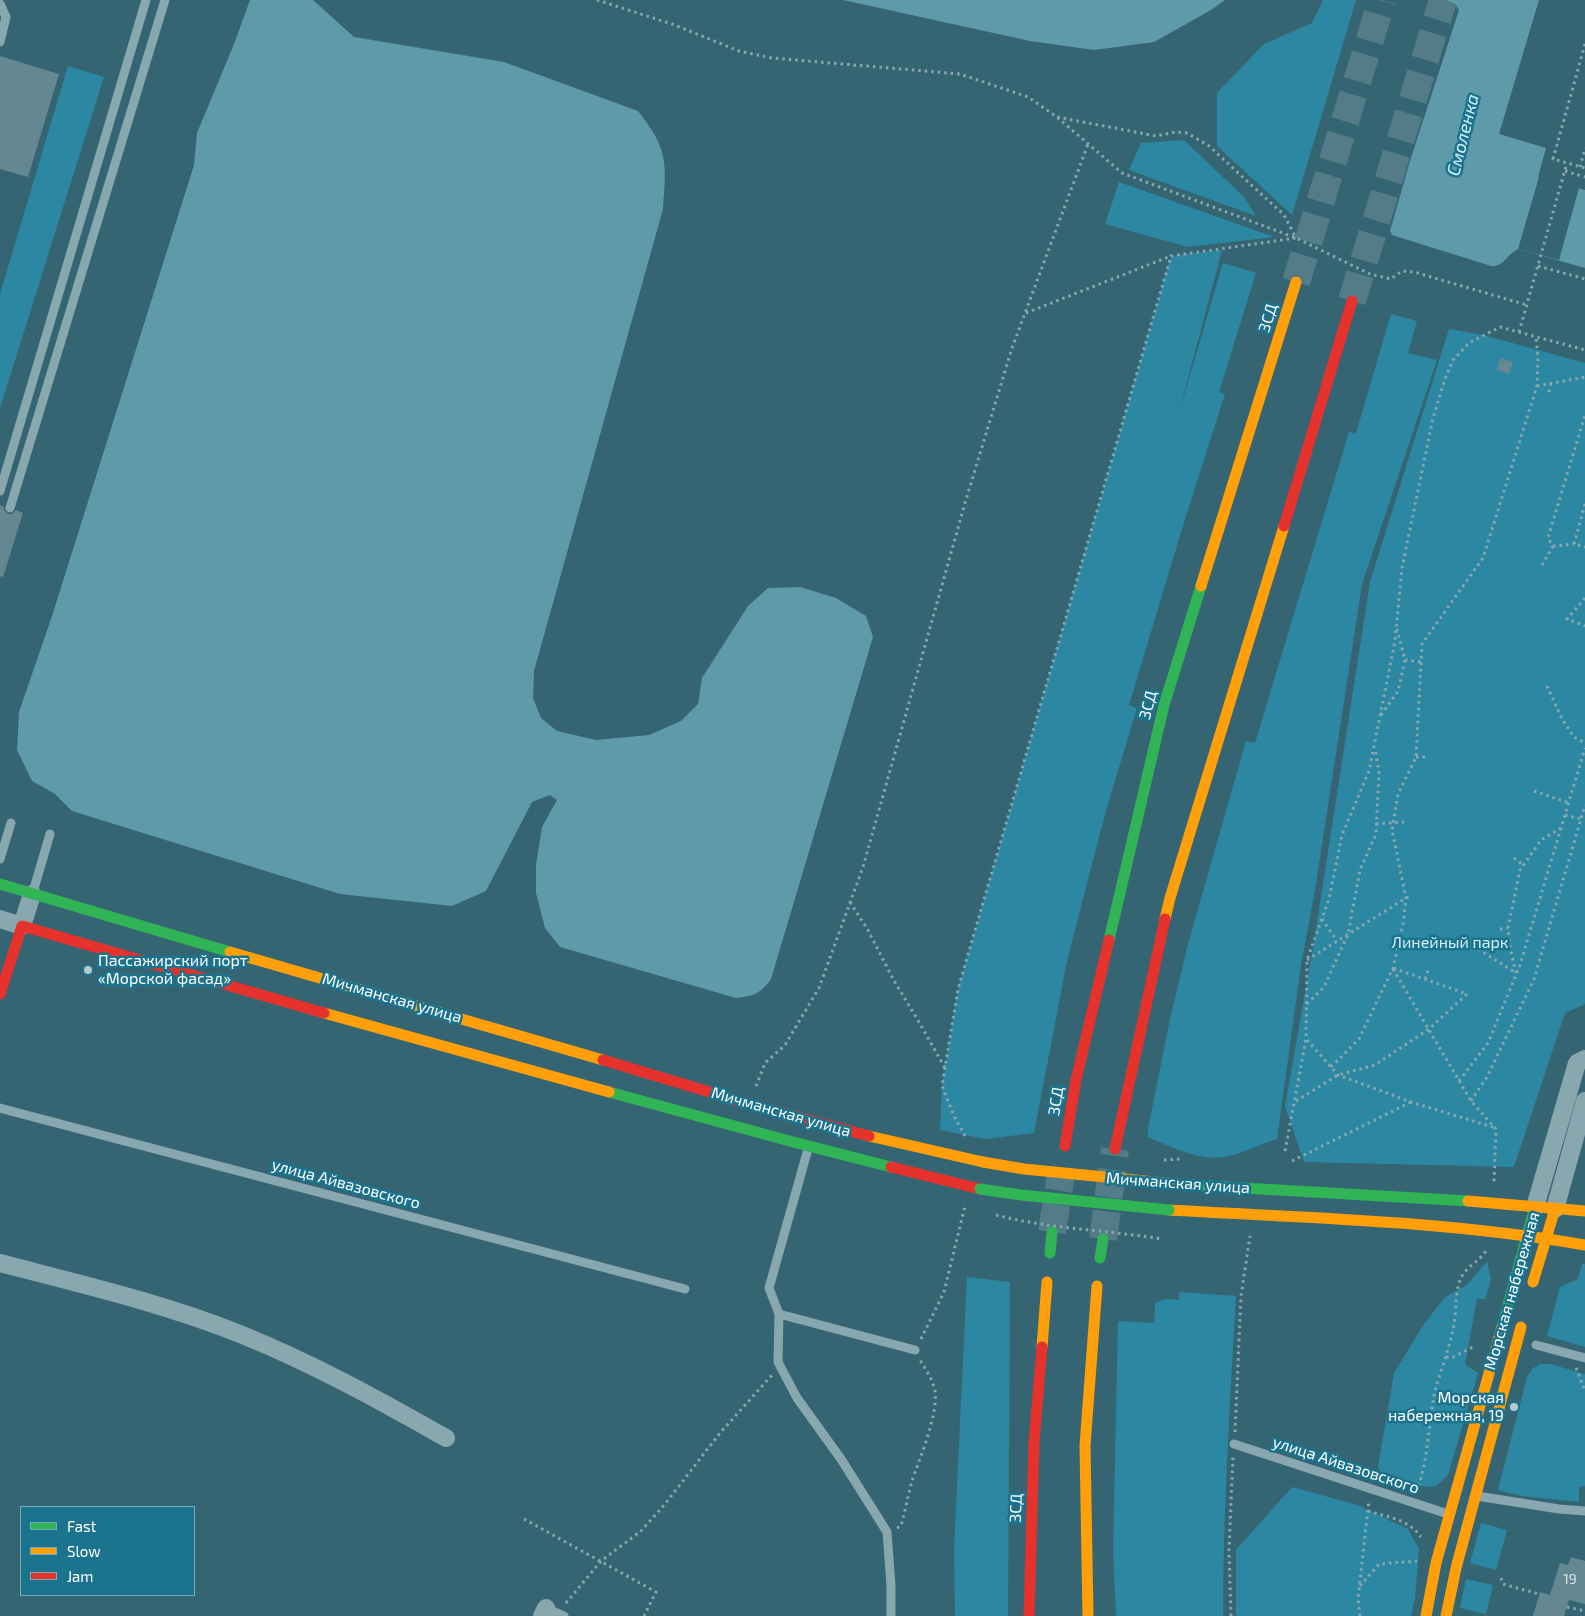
<!DOCTYPE html>
<html>
<head>
<meta charset="utf-8">
<style>
	body { margin:0 }
	#map { position:relative; width:1585px; height:1616px; overflow:hidden; background:#356573; font-family:"Exo 2",sans-serif }
	canvas { display:block }
	.legend { position:absolute; left:20px; top:1506px; width:175px; height:90px; box-sizing:border-box; background:#1b738d; border:1px solid #76abbb; margin:0; padding:6px 9px; list-style:none; font-size:15px; color:#fff }
	.legend li { display:flex; align-items:center; gap:10px; height:25px }
	.legend b { width:25px; border:1px solid #76abbb }
</style>
</head>
<body>
<div id="map">
<canvas width="1585" height="1616"></canvas>
<ul class="legend">
<li><b style="height:6px;background:#30b455"></b>Fast</li>
<li><b style="height:6px;background:#ff9f0a"></b>Slow</li>
<li><b style="height:6px;background:#e5322d"></b>Jam</li>
</ul>
</div>
<script>
const ctx = document.querySelector('canvas').getContext('2d');
ctx.lineJoin = 'round';
function fillPath(path, color) {
  ctx.fillStyle = color;
  ctx.fill(path, 'evenodd');
}
function strokePath(path, color, width, dash) {
  ctx.strokeStyle = color;
  ctx.lineWidth = width;
  ctx.lineCap = dash ? 'butt' : 'round';
  ctx.setLineDash(dash || []);
  ctx.stroke(path);
}
function write(font, color, halo, rows, align = 'center') {
  ctx.font = font + ' "Exo 2",sans-serif';
  ctx.lineWidth = 5;
  ctx.setLineDash([]);
  ctx.textBaseline = 'middle';
  ctx.strokeStyle = halo;
  ctx.fillStyle = color;
  for (const [text, x, y, turn = 0] of rows) {
    ctx.save();
    ctx.translate(x, y);
    ctx.rotate((+turn || 0) * Math.PI / 180);
    ctx.textAlign = isNaN(turn) ? turn : align;
    if (halo) ctx.strokeText(text, 0, 0);
    ctx.fillText(text, 0, 0);
    ctx.restore();
  }
}
fillPath(new Path2D(`
	M1323,0H1356L1292,215L1217,146V93L1264,44L1312,23Z
	M68,66L104,77L0,408V294Z
	M1184,140L1245,198L1256,216L1129,170L1141,143Z
	M1119,182L1274,237L1188,247L1105,224Z
	M1222,250L1178,416L1223,263L1256,273L1219,392L1225,394L1185,519L1129,705L1137,708L1105,814L1067,961L1034,1133L986,1139L940,1130L942,1086L958,989L1171,256Z
	M1391,314L1417,321L1408,353L1437,360L1362,584L1315,890L1301,965L1277,1139C1261,1144 1241,1154 1225,1157C1198,1161 1172,1147 1148,1137V1129L1170,1019L1188,944L1246,741L1255,743L1349,432L1356,433Z
	M1449,329L1483,335L1585,363V1004L1565,1013L1514,1167L1304,1162L1285,1106L1313,948L1370,582Z
	M1487,1261L1491,1280L1485,1299H1477L1465,1364L1478,1373L1448,1475L1436,1486L1429,1487L1385,1479L1378,1467L1394,1373L1424,1324L1445,1297L1467,1285Z
	M1582,1264H1585V1347L1547,1336L1560,1287L1578,1279Z
	M967,1277L1010,1282L1008,1616H955L954,1549Z
	M1179,1292L1236,1296C1230,1402 1223,1509 1223,1616H1116L1113,1552L1118,1321L1154,1323L1155,1303L1165,1299L1179,1300Z
	M1540,1364H1550L1585,1374V1486L1579,1487V1502L1522,1496L1498,1490L1527,1377L1532,1369Z
	M1292,1487L1357,1505L1408,1529L1419,1549L1415,1598L1411,1616H1236V1550Z
	M1481,1523L1507,1530L1496,1570L1470,1563Z
	M1466,1579L1493,1585L1486,1614L1460,1608Z`), '#2c88a2');
fillPath(new Path2D(`
	M250,0H313L354,37L504,62L638,111C647,123 658,137 662,152C667,170 664,190 663,209L534,671L533,698L541,718L557,731L596,740L649,735L681,721L698,704L702,678L748,606L768,588L800,587L836,598L866,616L873,637L771,979C760,994 754,996 736,998L560,947L545,928L536,893V865L542,827L557,800L550,795L532,802L486,891L452,906L340,894L72,811L55,794L32,781L17,750L19,712L52,616L194,165L197,133L234,44Z
	M843,0H1225L1211,10L1154,42L1094,50L1030,41Z
	M1445,0H1539L1499,134L1546,148L1538,177L1585,190V268L1518,249C1506,255 1504,267 1491,266L1392,235L1390,231L1410,161L1459,10L1455,4Z`), '#5f9aab');
fillPath(new Path2D(`
	M1539,177L1579,188L1559,260L1518,249Z`), '#356573');
fillPath(new Path2D(`
	M0,56L59,74L28,177L0,169Z
	M1500,358L1513,362L1509,374L1497,370Z
	M0,505L4,507V510L8,514H12L16,510L23,513L3,577L0,576Z
	M1571,1557L1585,1561V1604L1569,1600L1564,1616H1533L1540,1592L1550,1595L1560,1563L1568,1565Z`), '#648791');
strokePath(new Path2D(`
	M1296,282L1382,0
	M1352,301L1443,0
	M1052,1232L1061,1174
	M1103,1239L1115,1149`), '#537c88', 28, [28, 14]);
strokePath(new Path2D(`
	M597,0L672,24L739,51L772,58L960,74L1028,97L1057,117L1122,173L1296,238L1370,274L1391,279L1402,271L1414,272L1527,305
	M1585,44L1553,159L1585,168
	M1580,167L1585,148
	M1565,171L1585,177
	M1538,266L1585,279
	M1026,313L1171,256
	M1519,332L1567,163
	M1537,386L1585,377
	M1549,392L1551,383
	M1585,504L1574,544L1585,547
	M1553,546L1574,544
	M1542,565L1553,546L1548,538L1585,415
	M1585,598L1567,619L1585,626
	M1405,660L1421,662
	M1547,686L1562,719L1574,737L1585,743
	M1381,715L1398,691L1405,660L1397,629
	M1416,757H1426
	M1534,791L1569,803
	M1565,815L1581,819
	M1376,824L1404,822
	M1514,858L1523,865
	M850,902L868,930L893,979L919,1022L945,1068
	M1322,919L1337,941
	M1500,929L1508,928
	M1478,949L1516,973
	M1307,960L1406,898L1412,896
	M1393,969L1471,1101L1496,1129L1494,1182
	M1516,973L1510,947L1508,928L1520,870L1541,840L1561,828
	M1425,979L1429,968
	M1307,1004L1324,987L1348,934L1360,870L1376,834L1379,773L1375,748
	M1307,1040L1338,1075L1411,1102L1496,1128
	M1331,1067L1359,1039L1393,968L1403,924L1406,898L1392,830L1398,794L1416,757L1422,644L1483,558L1537,386L1538,360L1536,336
	M1459,1081L1488,1043L1520,965L1585,748
	M756,1086L765,1063L785,1045L819,988L863,867L965,503L1012,348L1088,144
	M1296,1101L1338,1075L1375,1065L1429,1029L1467,994L1393,968
	M1471,1101L1487,1077L1534,979L1585,805
	M965,1136L954,1116L942,1086L958,989L1171,256L1296,238L1284,215L1209,146L1187,133L1176,132L1156,136L1057,117
	M1285,1151L1306,1039L1307,960L1329,899L1342,835L1369,771L1395,641L1402,568L1433,418L1445,379L1453,360L1469,343L1500,327L1585,350
	M1292,1161L1411,1102
	M921,1339L944,1292L965,1206
	M1446,1357H1453L1475,1346
	M1576,1368L1585,1391
	M1235,1432L1241,1296L1250,1236
	M1416,1492C1429,1461 1428,1424 1435,1391C1441,1369 1450,1347 1454,1325C1457,1309 1454,1286 1464,1273C1470,1265 1480,1260 1486,1251
	M1368,1511C1387,1517 1408,1519 1421,1537
	M524,1519L656,1592L644,1616
	M897,1528L901,1526C905,1511 908,1496 912,1481C920,1457 938,1416 935,1391C933,1380 926,1370 920,1360
	M1501,1578L1503,1584L1539,1594
	M1360,1586L1379,1564L1417,1561
	M566,1603L601,1561L641,1531L665,1504L720,1433L772,1375
	M1567,1607L1585,1611
	M1231,1616L1229,1550L1233,1456
	M1360,1616L1358,1598L1369,1500`), '#89a7af', 3, [2.5, 4]);
strokePath(new Path2D(`
	M0,4L6,17L0,42
	M0,491L146,0
	M10,508L165,0
	M0,859L11,823
	M33,892L50,834
	M0,1108L685,1289
	M808,1149L769,1288L779,1314L778,1362L797,1398L841,1459L887,1532L891,1586V1616
	M779,1314L915,1350
	M1536,1345L1585,1358
	M1234,1444L1448,1514
	M1477,1496L1559,1509L1585,1511
	M546,1608L564,1616`), '#89a7af', 9);
strokePath(new Path2D(`
	M0,919L22,926L32,894
	M1535,1207L1577,1063L1585,1059
	M1555,1209L1585,1101
	M0,1263C80,1284 163,1303 240,1334C312,1363 379,1400 446,1438
	M542,1616L546,1608`), '#89a7af', 18);
strokePath(new Path2D(`
	M0,884L230,952
	M1109,940L1164,705L1201,586
	M609,1092L797,1143L891,1167
	M1175,1184L1468,1201
	M1050,1253L1052,1232
	M1100,1258L1103,1239
	M1502,1327L1535,1207`), '#30b455', 11);
strokePath(new Path2D(`
	M1201,586L1296,282
	M1165,919L1170,898L1284,526
	M230,952L603,1060
	M324,1013L609,1092
	M869,1136L983,1162
	M1468,1201L1585,1211
	M1169,1210C1308,1218 1448,1221 1585,1245
	M1533,1282L1555,1209
	M1042,1347L1047,1282
	M1088,1616L1085,1445L1097,1286
	M1426,1616L1436,1563L1502,1327
	M1446,1616L1456,1568L1521,1327`), '#ff9f0a', 11);
strokePath(new Path2D(`
	M1284,526L1352,301
	M0,994L22,926L324,1013
	M603,1060L746,1103L869,1136
	M1065,1146L1076,1080L1109,940
	M1115,1149L1165,919
	M891,1167L980,1189
	M1029,1616L1034,1442L1042,1347`), '#e5322d', 11);
strokePath(new Path2D(`
	M1164,1160L1180,1159
	M996,1215C1050,1229 1107,1230 1162,1239`), '#89a7af', 3, [2.5, 4]);
strokePath(new Path2D(`
	M980,1189L1021,1195L1169,1210`), '#30b455', 11);
strokePath(new Path2D(`
	M983,1162L1024,1169L1175,1184`), '#ff9f0a', 11);
for (const [x, y, r, color] of [
	[88,970,5,"#b8c9ce"],
	[1514,1407,5,"#b8c9ce"]
]) {
  const dot = new Path2D();
  dot.arc(x, y, r, 0, 2 * Math.PI);
  ctx.fillStyle = color;
  ctx.fill(dot);
  strokePath(dot, '#1b738d', 2);
}
write('14px', '#d8e1e4', null, [
	["19",1570,1579]
]);
write('16px', '#fff', '#1b738d', [
	["ЗСД",1268,318,-73],
	["ЗСД",1148,705,-75],
	["Мичманская улица",392,998,16],
	["ЗСД",1056,1101,-81],
	["Мичманская улица",781,1112,16],
	["Мичманская улица",1178,1183,4],
	["улица Айвазовского",346,1184,15],
	["Морская набережная",1512,1291,-74],
	["улица Айвазовского",1346,1465,18],
	["ЗСД",1016,1508,-88]
]);
write('16px', '#d0f1fa', '#1b738d', [
	["Линейный парк",1450,943]
]);
write('16px', '#fff', '#1b738d', [
	["Пассажирский порт",98,961],
	["«Морской фасад»",98,979],
	["Морская",1504,1398,"right"],
	["набережная, 19",1504,1416,"right"]
], 'left');
write('italic 18px', '#d1f1f8', '#1b738d', [
	["Смоленка",1463,135,-76]
]);
</script>
</body>
</html>
